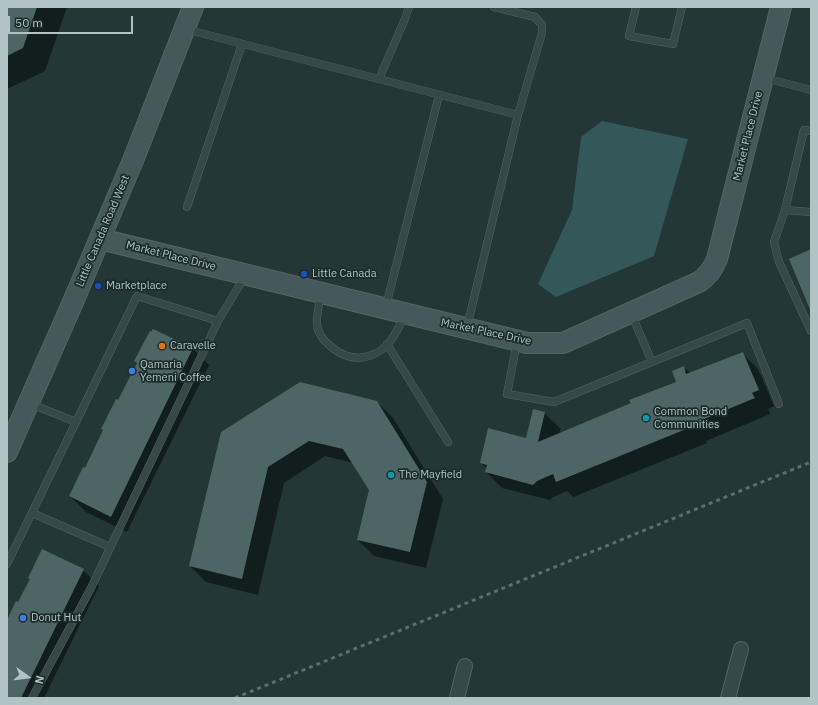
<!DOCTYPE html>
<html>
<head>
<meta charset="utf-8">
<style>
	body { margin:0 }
	#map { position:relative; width:818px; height:705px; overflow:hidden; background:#233737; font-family:"IBM Plex Sans",sans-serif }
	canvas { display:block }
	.frame { position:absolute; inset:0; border:8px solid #b1c3c4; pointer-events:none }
	.north { position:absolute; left:8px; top:657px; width:40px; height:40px; -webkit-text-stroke:3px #1c2c2c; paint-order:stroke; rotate:104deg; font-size:11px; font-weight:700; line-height:16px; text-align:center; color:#b1c3c4 }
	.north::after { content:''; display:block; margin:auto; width:14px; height:18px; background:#b1c3c4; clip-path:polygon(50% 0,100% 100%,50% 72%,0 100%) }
	.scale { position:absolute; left:8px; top:16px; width:125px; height:18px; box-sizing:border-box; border:2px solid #b1c3c4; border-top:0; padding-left:5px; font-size:12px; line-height:14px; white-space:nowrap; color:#b1c3c4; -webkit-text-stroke:3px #1c2c2c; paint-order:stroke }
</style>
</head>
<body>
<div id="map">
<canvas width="818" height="705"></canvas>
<div class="frame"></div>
<div class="north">N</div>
<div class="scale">50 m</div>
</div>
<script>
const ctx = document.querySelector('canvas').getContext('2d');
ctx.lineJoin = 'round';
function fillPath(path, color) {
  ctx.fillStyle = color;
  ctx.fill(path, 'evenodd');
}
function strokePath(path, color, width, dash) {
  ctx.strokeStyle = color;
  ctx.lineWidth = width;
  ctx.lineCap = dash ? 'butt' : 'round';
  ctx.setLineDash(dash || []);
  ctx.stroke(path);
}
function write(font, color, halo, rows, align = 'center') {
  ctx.font = font + ' "IBM Plex Sans",sans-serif';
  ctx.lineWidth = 3.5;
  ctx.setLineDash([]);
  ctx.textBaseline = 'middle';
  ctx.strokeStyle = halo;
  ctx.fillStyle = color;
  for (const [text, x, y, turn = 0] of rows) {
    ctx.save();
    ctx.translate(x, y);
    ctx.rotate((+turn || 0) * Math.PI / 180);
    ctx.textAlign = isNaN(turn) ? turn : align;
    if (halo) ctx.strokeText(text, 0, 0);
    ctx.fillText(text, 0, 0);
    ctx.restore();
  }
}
fillPath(new Path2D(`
	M602,121L688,139L654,256L556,297L538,284L572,210L581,137Z`), '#345859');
fillPath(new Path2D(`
	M7,7H67L45,71L7,89Z
	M153,330L193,349L209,365L127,532L86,512L70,496L85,469Z
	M742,353L758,369L774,406L768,409L770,414L706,441L707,443L573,497L567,491L553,497L550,500L502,488L486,472L487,469L481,463L527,439L544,413L561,429L559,434L632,404L677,382L683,367L690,373Z
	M377,402L393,418L443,499L426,568L374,556L358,540L370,490L353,463L325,456L284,483L258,595L206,582L190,566L222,433Z
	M83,570L99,586L44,698H7V623Z`), '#0007');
fillPath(new Path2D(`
	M7,7H37L23,48L7,56Z
	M811,249V312L789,259Z
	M153,329L193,348L111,517L69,496L83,467L85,468L103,430L101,429L116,399L118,400L137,363L134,361L150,331L151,332Z
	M743,352L759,390L752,393L755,398L690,425L691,427L556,482L553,474L537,481L533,485L485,472L487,465L480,463L488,428L526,438L533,409L545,412L538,442L631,403L629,400L676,382L672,371L684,366L686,374Z
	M300,382L377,401L427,482L410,552L357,540L369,490L343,449L309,441L268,467L242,579L189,566L221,432Z
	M42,549L84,569L21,698H7V620L16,601L18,602L30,579L28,578Z`), '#4e6566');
const lane = new Path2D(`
	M494,7L535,17L542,25V33L518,115
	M636,7L629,36L673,44L682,7
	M185,29L518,115L467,327
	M765,78L811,90
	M379,79L404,21L409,7
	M811,131L804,130L785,210L811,212
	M187,207L242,44
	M785,210L774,242L779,262L811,331
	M321,293C320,301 316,316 317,324C318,335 325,342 334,349C351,362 372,360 387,345C395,337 400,325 405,315
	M386,306L439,95
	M631,313L652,362L747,323L779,404
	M517,342L507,394L554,402L652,362
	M387,344L448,442
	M31,404L76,422L137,296L218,321L245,276
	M32,513L110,547
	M7,564L76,422
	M32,698L91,588L218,321`);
const street = new Path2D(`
	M457,698L465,666
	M728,698L741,649`);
const secondary = new Path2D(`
	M100,239L527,343H563L699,282C708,276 713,269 717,259L781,7
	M7,452L73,302L134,158L193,7`);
strokePath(lane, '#546566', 8);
strokePath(street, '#546566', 16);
strokePath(secondary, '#546566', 22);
strokePath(lane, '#364848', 7);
strokePath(street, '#364848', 14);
strokePath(secondary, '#45595a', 20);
strokePath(new Path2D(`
	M235,698L811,462`), '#596e6f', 3, [4, 4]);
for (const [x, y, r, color] of [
	[304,274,4,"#1a4fb4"],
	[98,286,4,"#1a4fb4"],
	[162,346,4,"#e8710a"],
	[132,371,4,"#3f7fe0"],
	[646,418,4,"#0f9aa8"],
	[391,475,4,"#0f9aa8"],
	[23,618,4,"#3f7fe0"]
]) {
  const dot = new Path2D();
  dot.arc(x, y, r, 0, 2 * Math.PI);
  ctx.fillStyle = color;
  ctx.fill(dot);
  strokePath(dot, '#1c2c2c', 1.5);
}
write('11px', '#b1c3c4', '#1c2c2c', [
	["Market Place Drive",748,136,-76],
	["Little Canada Road West",103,231,-67],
	["Market Place Drive",171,256,14],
	["Market Place Drive",486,332,12]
]);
write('11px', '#b1c3c4', '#1c2c2c', [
	["Little Canada",312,274],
	["Marketplace",106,286],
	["Caravelle",170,346],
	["Qamaria",140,365],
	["Yemeni Coffee",140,378],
	["Common Bond",654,412],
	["Communities",654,425],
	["The Mayfield",399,475],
	["Donut Hut",31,618]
], 'left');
</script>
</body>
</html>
